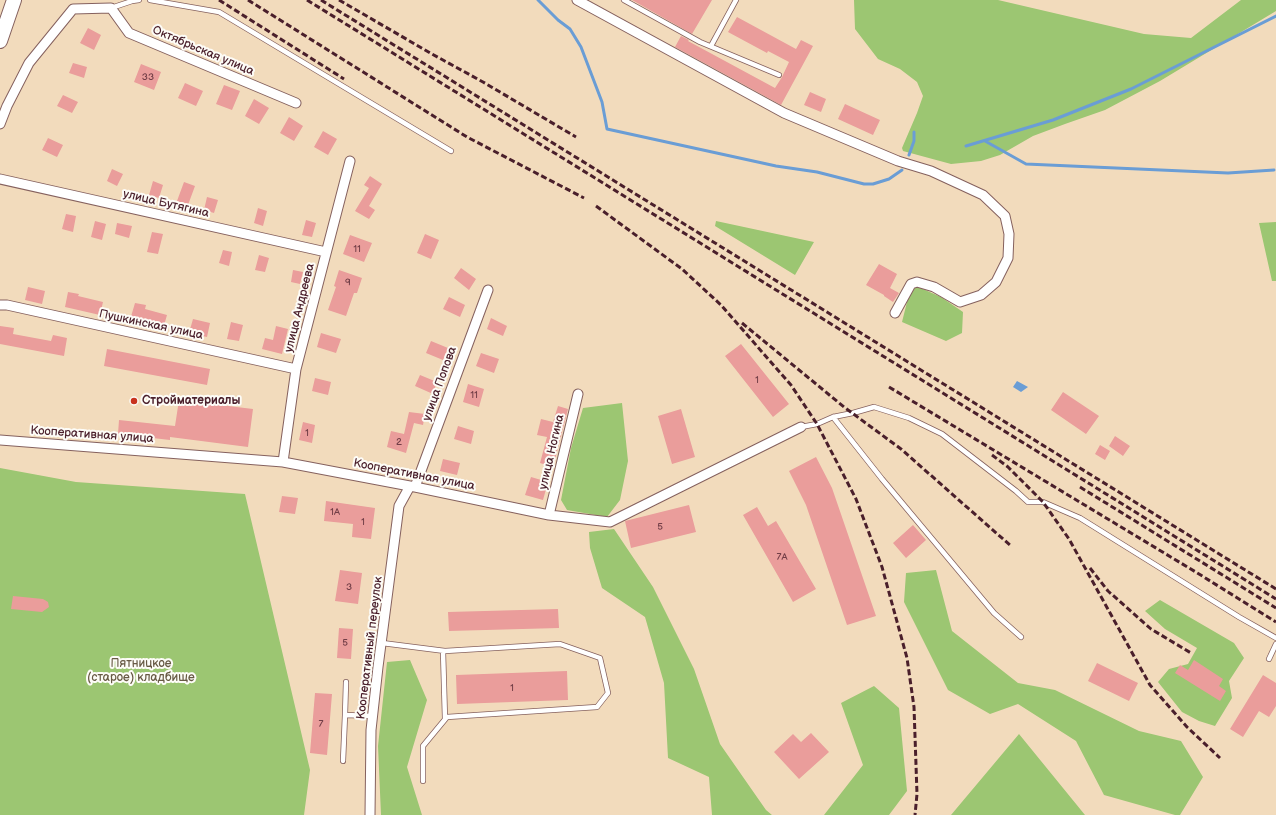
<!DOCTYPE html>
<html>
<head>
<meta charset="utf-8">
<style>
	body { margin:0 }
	canvas { display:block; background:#f2dbbc }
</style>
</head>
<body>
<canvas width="1276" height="815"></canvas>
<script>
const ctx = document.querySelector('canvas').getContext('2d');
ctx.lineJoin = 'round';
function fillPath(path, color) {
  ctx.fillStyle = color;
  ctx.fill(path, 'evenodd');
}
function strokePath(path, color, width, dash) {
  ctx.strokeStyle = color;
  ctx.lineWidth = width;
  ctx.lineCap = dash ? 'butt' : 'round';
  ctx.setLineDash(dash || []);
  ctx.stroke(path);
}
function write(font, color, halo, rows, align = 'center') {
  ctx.font = font + ' "Balsamiq Sans",sans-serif';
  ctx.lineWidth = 4;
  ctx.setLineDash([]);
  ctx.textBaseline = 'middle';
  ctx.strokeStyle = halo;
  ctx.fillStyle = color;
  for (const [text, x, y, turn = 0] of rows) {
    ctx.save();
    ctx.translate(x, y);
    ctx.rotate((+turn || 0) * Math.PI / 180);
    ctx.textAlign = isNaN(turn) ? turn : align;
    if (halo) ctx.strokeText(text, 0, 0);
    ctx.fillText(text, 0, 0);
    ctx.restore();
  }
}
fillPath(new Path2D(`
	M854,0H998L1144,34L1191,38L1241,0H1276V11L1160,81L1105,110L1065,124L1033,136L1000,155L981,161L951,164L903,151L902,148L917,113L923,96L917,82L900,69L878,59L855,29Z
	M716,221L814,242L795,275L715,226Z
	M1276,222V281H1272L1259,223Z
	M916,286L941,297L963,312L962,333L946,341L902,322L908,298Z
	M622,403L628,461L620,500L607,517L567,510L561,500L571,448L583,408Z
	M0,468L76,482L245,494L310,770L304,815H0Z
	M614,529L653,587L694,669L720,744L766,810L772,815H712L709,777L668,758L664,683L645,617L602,588L590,548L589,532Z
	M936,570L952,631L1018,683L1055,690L1139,731L1181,741L1203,777L1180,815H1175L1104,795L1076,741L1018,704L990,714L948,690L904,602L906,573Z
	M1160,600L1234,643L1244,658L1229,681L1232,698L1215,726L1199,721L1182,712L1158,682L1169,669L1188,664L1197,648L1165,629L1145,611Z
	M410,660L427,700L407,767L422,815H381L378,746L387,662Z
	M874,686L899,708L907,791L889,815H824L863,765L841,703Z
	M1019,734L1085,815H951Z`), '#9cc672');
fillPath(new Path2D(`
	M1017,381L1028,387L1021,392L1013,387Z`), '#6a9dd5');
strokePath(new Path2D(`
	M538,0L558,20L570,29L581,47L602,102L607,129L776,166L817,172L864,184H873L889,179L902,170
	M985,141L1026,164L1228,173L1274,170
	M966,146L1053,120L1131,89L1276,16
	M909,155L914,141V132`), '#6a9dd5', 3);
fillPath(new Path2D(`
	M632,0H712L692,34Z
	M737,17L796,49L801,40L813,46L781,105L675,47L681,36L689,40L688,41L775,88L782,77L789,62L768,51L767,53L728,32Z
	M88,28L101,35L94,50L80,43Z
	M73,63L87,67L84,78L69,73Z
	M141,64L161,72L154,90L134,82Z
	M185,83L203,91L196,106L178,98Z
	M224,85L240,91L232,110L216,104Z
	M810,92L826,99L821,112L804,105Z
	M63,95L78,102L72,113L57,106Z
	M254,99L269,108L259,124L245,116Z
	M845,104L880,120L873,135L838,119Z
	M289,117L303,126L294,141L280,133Z
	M323,131L337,139L328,155L314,147Z
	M48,138L63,145L57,157L42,150Z
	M112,169L123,174L117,186L107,181Z
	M370,176L382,184L369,206L375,210L369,219L355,211L369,188L364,185Z
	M153,181L163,185L159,198L149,195Z
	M184,182L195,186L188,205L177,201Z
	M207,197L218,200L214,213L204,210Z
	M258,208L267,211L263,226L254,223Z
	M66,214L76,216L73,232L62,229Z
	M306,220L316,223L312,237L302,235Z
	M95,221L106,224L102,240L91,237Z
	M117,223L132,226L129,238L115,234Z
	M152,232L163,234L158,254L147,252Z
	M425,234L439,240L431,259L417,253Z
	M350,235L372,243L364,262L343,254Z
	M223,250L232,252L229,266L219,263Z
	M259,255L269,258L265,272L255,270Z
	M879,264L897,274L890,288L899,293L893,302L884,296V295L866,285Z
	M461,268L476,279L469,290L454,278Z
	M293,270L303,272L300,284L291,282Z
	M339,270L362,278L357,293H354L346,316L328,310L336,287L334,286Z
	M28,287L45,291L42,304L25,300Z
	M68,292L79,294L78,296L103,302L100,315L65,307Z
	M449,297L465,305L460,317L443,309Z
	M135,303L146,305L145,309L167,315L163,329L130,320Z
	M491,318L507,326L503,336L487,329Z
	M193,319L210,323L207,337L189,333Z
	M231,322L243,325L239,341L227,339Z
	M0,326L14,328L13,334L51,341L53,335L67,338L64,356L0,344Z
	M276,326L288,329L282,354L262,349L265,338L273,340Z
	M321,333L341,339L336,353L317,347Z
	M431,341L448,348L443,360L426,353Z
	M741,344L789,404L773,417L725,356Z
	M107,349L210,369L207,385L104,366Z
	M481,353L499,359L494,373L476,366Z
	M420,375L437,382L433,394L415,386Z
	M315,378L331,382L328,395L312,391Z
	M468,384L484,389L479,407L463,402Z
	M1063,392L1099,416L1086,434L1051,410Z
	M179,400L253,409L248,447L170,437V440L118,434L119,420L175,426Z
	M558,406L568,409L553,467L540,463L547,437L537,435L541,419L553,422Z
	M681,409L695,457L672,464L658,416Z
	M409,412L425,414L423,425L414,423L406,453L387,447L391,431L404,434Z
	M303,422L315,425L312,443L299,440Z
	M458,426L474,431L471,444L454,439Z
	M1115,436L1130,446L1123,456L1109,446Z
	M1100,445L1110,451L1105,460L1095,454Z
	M816,457L832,488L876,616L847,625L806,505L789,471Z
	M443,459L460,463L457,475L440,471Z
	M531,477L548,482L543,500L525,495Z
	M282,496L298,498L295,514L279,512Z
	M326,501L375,508L371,539L352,537L353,524L324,521Z
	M689,505L696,532L631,548L625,521Z
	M757,507L768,526L776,521L816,589L793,602L743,515Z
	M913,525L926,540L906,558L893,543Z
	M340,570L362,573L358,604L335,601Z
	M13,596L43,599L48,602L49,607L42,612L11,609Z
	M558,609L559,628L449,631L448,612Z
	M339,628L353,629L351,659L337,658Z
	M1194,660L1223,679L1219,686L1226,691L1220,701L1175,673L1180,665L1188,670Z
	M1097,663L1138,683L1129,701L1088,681Z
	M567,671L568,700L457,704L456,675Z
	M1263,675L1276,683V706L1269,717L1259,711L1243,737L1230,729Z
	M315,693L332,694L327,755L310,753Z
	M811,733L829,752L799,779L774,752L793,734L801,742Z`), '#ea9d9b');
const lane = new Path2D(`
	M150,0L219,12L451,151
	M624,0L700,42L779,75
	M111,8L132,1L139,0
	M711,46L736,0
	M833,417L882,479L994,613L1021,637
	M801,427L817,424L833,417L853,413L874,407L909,418L942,434L1016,491L1028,502H1043L1080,518L1239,617L1276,638
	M382,643L445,651L560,644L600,658L608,693L597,707L447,717L423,746V781
	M443,651L445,719
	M1269,659L1276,644
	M345,715L346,682
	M343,761L345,715L373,716`);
const street = new Path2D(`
	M577,0L784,113L898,161L931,171L983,195L1005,216L1009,234L1008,258L996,282L981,295L960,302L934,287L917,282L911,284L895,313
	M0,124L7,106L29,63L73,9L111,8L129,33L296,103
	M0,179L326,252
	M0,305H7L296,369
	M0,440L283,462L415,487L549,515L610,522L801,427
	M283,462L296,369L350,161
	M415,487L488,290
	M549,515L578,394
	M370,815L371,730L378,667L399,506L410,486`);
const primary = new Path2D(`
	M0,41L14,0`);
strokePath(lane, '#85615e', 6);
strokePath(street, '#85615e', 11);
strokePath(primary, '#85615e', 16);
strokePath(lane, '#fff', 4.5);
strokePath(street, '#fff', 9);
strokePath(primary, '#fff', 14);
strokePath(new Path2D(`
	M219,0L344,79
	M248,0L467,137L584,198
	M307,0L1276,599
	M321,0L1276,589
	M339,0L432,54L483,82L576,137
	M596,206L682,269L721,305L791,385L817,424L856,499L882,567L907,658L914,707L917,794L915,815
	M742,323L844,407L901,449L1011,546
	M889,387L1199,574L1276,622
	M992,455L1008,467L1043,502L1069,539L1150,685L1187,727L1220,758
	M1080,487L1276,608
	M1090,568L1108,591L1151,629L1191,653`), '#4a1f2b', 3, [6, 3]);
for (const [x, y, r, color] of [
	[134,401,4,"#c8321e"]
]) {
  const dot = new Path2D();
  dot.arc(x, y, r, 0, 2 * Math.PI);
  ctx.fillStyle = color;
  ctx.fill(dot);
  strokePath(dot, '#fdfcf7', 1.5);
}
write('10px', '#723e47', null, [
	["33",148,77],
	["11",357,249],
	["9",348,282],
	["1",757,380],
	["11",474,395],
	["1",307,433],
	["2",399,442],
	["1А",335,512],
	["1",363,522],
	["5",660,527],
	["7А",782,557],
	["3",349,587],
	["5",345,643],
	["1",512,688],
	["7",321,724]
]);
write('12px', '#4a1f2b', '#fdfcf7', [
	["Октябрьская улица",203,51,23],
	["улица Бутягина",166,204,13],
	["улица Андреева",300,308,-76],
	["Пушкинская улица",151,325,12],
	["улица Попова",440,384,-70],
	["Кооперативная улица",92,435,4],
	["улица Ногина",552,452,-77],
	["Кооперативная улица",414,475,11],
	["Кооперативный переулок",370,648,-83]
]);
write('bold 12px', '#4a1f2b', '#fdfcf7', [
	["Стройматериалы",142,401]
], 'left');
write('12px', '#675944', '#fdfcf7', [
	["Пятницкое",141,664],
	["(старое) кладбище",141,678]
]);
</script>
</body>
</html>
